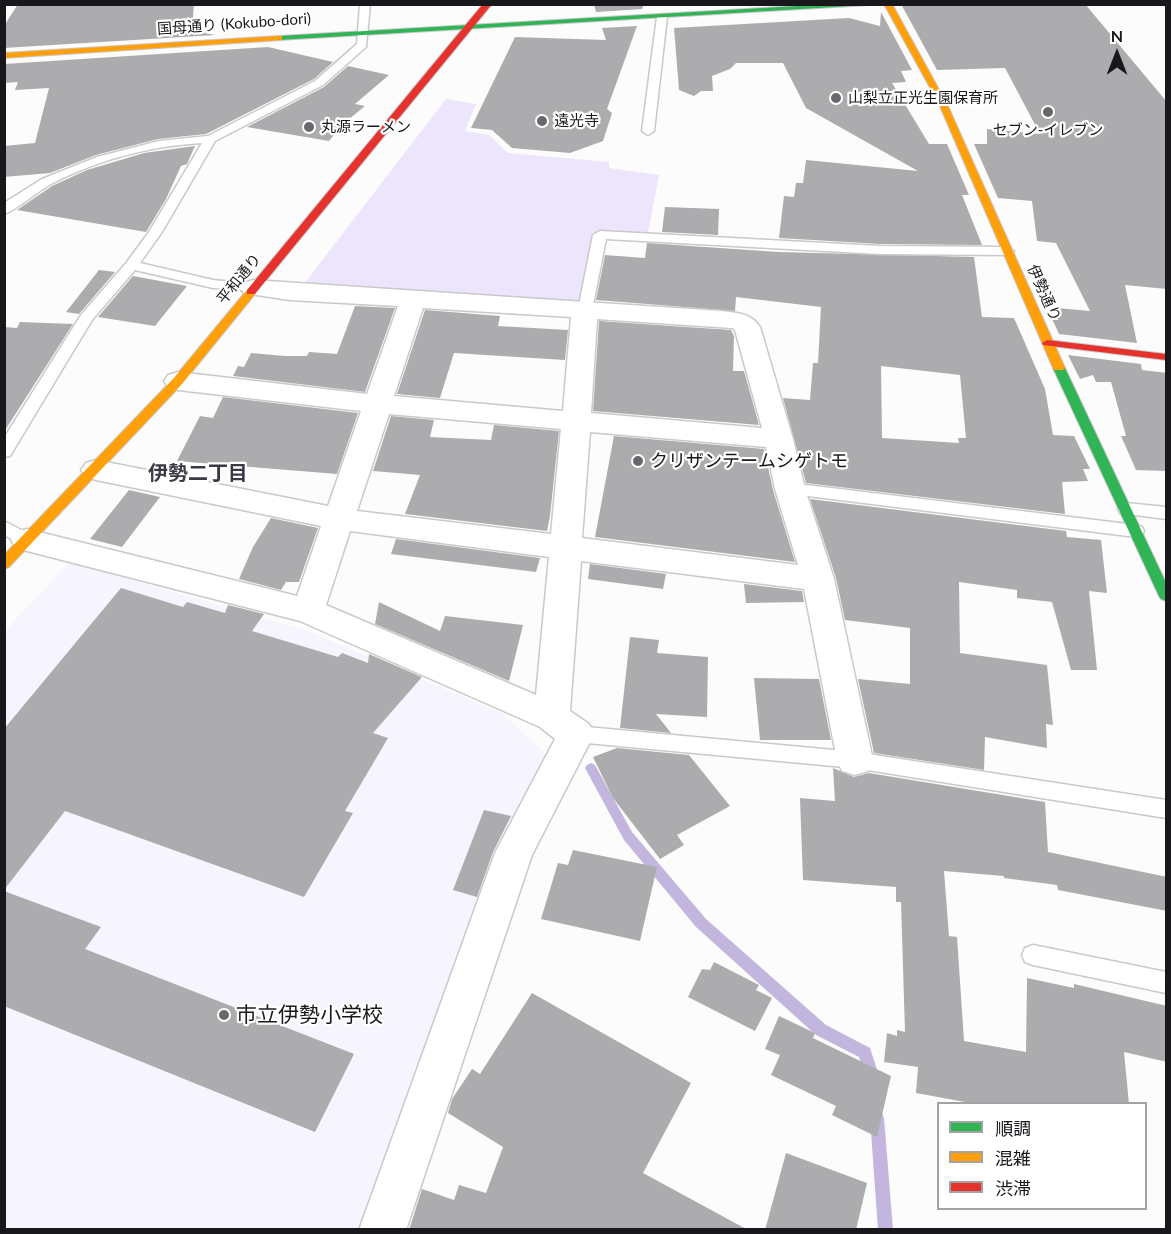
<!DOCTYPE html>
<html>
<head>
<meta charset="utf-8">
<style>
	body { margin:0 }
	#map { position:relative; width:1171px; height:1234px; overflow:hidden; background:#fcfcfd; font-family:Lato,"Noto Sans JP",sans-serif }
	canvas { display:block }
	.frame { position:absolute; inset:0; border:6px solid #18171c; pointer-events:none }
	.legend { position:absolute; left:937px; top:1102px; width:210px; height:108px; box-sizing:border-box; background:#fff; border:2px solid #a3a2a4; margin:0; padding:8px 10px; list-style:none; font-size:18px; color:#18171c }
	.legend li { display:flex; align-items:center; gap:12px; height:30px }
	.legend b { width:30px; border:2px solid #a3a2a4 }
	.north { position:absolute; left:1087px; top:24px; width:60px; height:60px; -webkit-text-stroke:4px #fff; paint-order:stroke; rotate:0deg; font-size:16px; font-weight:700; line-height:24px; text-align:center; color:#18171c }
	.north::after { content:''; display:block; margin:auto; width:21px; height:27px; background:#18171c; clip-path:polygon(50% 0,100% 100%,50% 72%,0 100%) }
</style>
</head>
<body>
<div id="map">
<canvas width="1171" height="1234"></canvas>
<div class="frame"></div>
<ul class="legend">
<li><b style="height:8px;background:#30b455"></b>順調</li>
<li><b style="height:8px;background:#ff9f0a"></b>混雑</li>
<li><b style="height:8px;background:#e5322d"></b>渋滞</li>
</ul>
<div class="north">N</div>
</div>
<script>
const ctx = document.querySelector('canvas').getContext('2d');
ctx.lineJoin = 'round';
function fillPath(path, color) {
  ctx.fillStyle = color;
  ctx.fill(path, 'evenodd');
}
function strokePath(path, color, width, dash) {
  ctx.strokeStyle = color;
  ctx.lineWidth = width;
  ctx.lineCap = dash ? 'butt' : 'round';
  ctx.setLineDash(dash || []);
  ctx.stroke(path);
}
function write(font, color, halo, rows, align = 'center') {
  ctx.font = font + ' Lato,"Noto Sans JP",sans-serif';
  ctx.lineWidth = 4.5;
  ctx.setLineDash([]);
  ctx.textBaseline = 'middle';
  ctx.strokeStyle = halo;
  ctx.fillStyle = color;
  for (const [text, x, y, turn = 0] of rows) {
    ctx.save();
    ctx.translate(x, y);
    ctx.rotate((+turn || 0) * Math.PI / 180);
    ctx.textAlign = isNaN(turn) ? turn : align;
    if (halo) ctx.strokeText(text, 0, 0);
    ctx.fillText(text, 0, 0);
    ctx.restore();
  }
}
fillPath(new Path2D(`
	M70,562L308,631L503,714L549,757L520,801L366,1229H5L4,632Z`), '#f6f4fe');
fillPath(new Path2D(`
	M446,99L476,104L465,131L489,135L508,153L609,162V168L659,175L648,233L593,232L583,303L304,284Z`), '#ece5fb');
fillPath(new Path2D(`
	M591,763L595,765L632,832L706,919L826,1025L870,1048L880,1079L878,1084L873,1086L868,1084L859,1057L816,1035L696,927L624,840L585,768L587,765Z
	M877,1111L882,1113L884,1118L893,1230H878L870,1118L872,1113Z`), '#c3b6de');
fillPath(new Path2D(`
	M18,4H194L192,30L215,35L4,48V26Z
	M594,4H644L642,9L596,12Z
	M901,4H1085L1167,102V289L1125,285L1137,343L1059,334L1052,319L1058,320L1057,308L1090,311L1056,243L1037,241L1032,201L998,198L974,144H987V129L1040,134L1005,68L937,70Z
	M881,12L912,70L901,71L906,82L892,83L929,144H947L969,195H962L982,245L880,244L779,238L784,196L794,197L796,183H803L806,160L918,171L806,108L783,63H736L730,69L712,76L713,91H701L694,96L679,90L674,28L849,18L880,26Z
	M637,26L607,109L612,113L603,141L570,153L512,148L492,130L471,128L515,37L606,40L602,28Z
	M268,47L333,62L314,79L206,134L158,139L96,155L50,173L4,177V146L35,143L49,88L15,90L18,82L4,83V64Z
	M348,66L389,75L355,104L365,106L343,124L329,141L247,127L324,87Z
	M195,146L187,164L181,166L166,199L146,232L17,210L52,186L87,170L144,153Z
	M665,207L719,209L718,235L662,232Z
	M647,243L778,252L974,257L982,317L1014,318L1045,389L1053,435L1074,436L1090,469H1083L1088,481L1062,482L1065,514L806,483L783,398L810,400L813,363H818L821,307L736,297L735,311L596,300L605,255L645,258ZM881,366L960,375L966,438H958L959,443L882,438Z
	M99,270L115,272L79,314L66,312Z
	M133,276L187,286L155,326L98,317Z
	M355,306L395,308L365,392L233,376L238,366L244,367L251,353L285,356H307L309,352L337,354Z
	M425,310L500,316L498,326L568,330L565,360L454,353L440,398L397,394Z
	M599,321L731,330L734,336L733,371H744L759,425L593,411Z
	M20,322L73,324L4,432V327L17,328Z
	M1068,355L1141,364L1142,370L1167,373V471L1136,470L1121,436H1126L1111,382H1096L1093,375L1080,379Z
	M223,397L358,413L337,474L177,461L200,416L213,418Z
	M391,416L434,420L430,437L491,440L494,425L559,431L550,516L547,531L405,514L420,475L373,471Z
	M614,436L764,449L773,490L795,562L595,537Z
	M129,490L160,497L122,547L90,539Z
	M810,499L1066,531L1067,537L1101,540L1107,593L1089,591L1097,670H1071L1052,602L1017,598V590L959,582L960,653L1047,665L1053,725L1046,724L1047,748L985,737L984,770L874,753L858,679L910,684V628L845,620L836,578Z
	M271,518L318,528L299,582H286L281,590L239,579L253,547Z
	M396,539L540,558L536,572L391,554Z
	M590,564L666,574L663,589L588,579Z
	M744,584L802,591L804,602L746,603Z
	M121,588L183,607L187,602L225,613L228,605L264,614L252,631L338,657L342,653L368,663L369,654L422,677L373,733L388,738L345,811L353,813L304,897L65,811L4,890V729Z
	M379,602L440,631L445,616L523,625L509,681L375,624Z
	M630,637L659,640L657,653L708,657L707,717L656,714L671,733L620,728Z
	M754,678L819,679L831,740H760Z
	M617,748L689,755L730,806L677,835L684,845L660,859L613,798L593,757Z
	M833,768L854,777L869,773L1045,802L1048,852L1167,877V911L1058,890L1057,885L1004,878V876L944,871L949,936L957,937L964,1041L1026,1052L1027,978L1074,988V984L1167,1006V1062L1124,1052L1129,1104H976L916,1093L918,1067L884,1062L887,1033L897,1036V1030L905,1032L901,902H896V887L803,880L800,798L835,801Z
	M484,810L511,816L493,852L477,897L453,890Z
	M573,850L657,867L640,941L541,919L558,863L568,865Z
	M4,891L101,927L85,949L354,1054L315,1132L4,1006Z
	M714,962L759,985L756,990L772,998L755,1031L688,997L702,969L710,970Z
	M532,993L691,1083L643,1173L748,1230H409L422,1189L454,1200L459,1185L486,1193L503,1147L448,1113L452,1099L472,1069L480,1074Z
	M779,1016L815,1033L813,1038L891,1076L877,1137L832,1115L836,1106L771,1075L780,1055L765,1049Z
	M786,1153L867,1183L856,1230H765Z`), '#acabae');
const lane = new Path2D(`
	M360,4H370L366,47L323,85L215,141L162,232L140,263L213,280L253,284L260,288L258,291L213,288L135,270L92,320L10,456L4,457V438L81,315L127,262L149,232L202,143C150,146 97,160 51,184C38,191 15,211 4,214V203L42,179L97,157L159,141L208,136L315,81L357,44Z
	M662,14L667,17L654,131L648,135L642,131L657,17Z
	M600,231L880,246L1007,247L1014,251L1007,255L880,254L606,239L592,310L585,314L578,310L593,235Z
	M790,483L1136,525L1142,527L1144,531L1142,535L1136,537L784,493L782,489L784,485Z
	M1126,503L1166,507V519L1120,513L1118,509L1120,505Z
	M4,521L33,536L36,540L33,544H21L4,535Z
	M576,726L855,752L1166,800V818L855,768L576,742L569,740L566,734L569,728Z
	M1033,945L1166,972V993L1033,965L1025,962L1022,955L1025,948Z`);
const street = new Path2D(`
	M253,280L721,311C737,313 751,313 760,327L793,439L805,489L834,579L873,760L868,771L855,775L842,771L837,760L804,589L581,561L570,711L589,724L594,734L532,855L406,1230H359L495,853L555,739L540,727L300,621L27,551L16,548L11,540L16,532L27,529L297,596L321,526L96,480L86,477L81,470L86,463L96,460L328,506L361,411L178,390L168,387L164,381L168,375L178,372L367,394L398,306L289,300L244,293L240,288L244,283ZM423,308L571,317L563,411L394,396ZM597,319L732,328L735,330L762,428L591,413ZM389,414L561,429L551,534L357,511ZM590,432L766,447L775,489L798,565L582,538ZM350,531L549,557L536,695L326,605Z`);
const fast = new Path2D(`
	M832,4H886L279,40L275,38L279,36Z
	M1059,365L1065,368L1166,583V601L1161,599L1159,596L1053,368Z`);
const slow = new Path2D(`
	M884,4H892L947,104L1065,368L1063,370H1055L1053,368L939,104Z
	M279,36H282V40L4,58V53Z
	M251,289L256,292L255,294L182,384L9,567L4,569V555L174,378L247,290Z`);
const jam = new Path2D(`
	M483,4H492L255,294H247V290Z
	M1047,340L1166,354V360L1043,345L1042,343Z`);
strokePath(lane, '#c9c9cc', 3);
strokePath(street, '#c9c9cc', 3);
strokePath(fast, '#c9c9cc', 2);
strokePath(slow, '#c9c9cc', 2);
strokePath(jam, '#c9c9cc', 2);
fillPath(lane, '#fff');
fillPath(street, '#fff');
fillPath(fast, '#30b455');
fillPath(slow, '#ff9f0a');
fillPath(jam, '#e5322d');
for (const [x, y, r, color] of [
	[836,98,6,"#68676b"],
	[1048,112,6,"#68676b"],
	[542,121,6,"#68676b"],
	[309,127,6,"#68676b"],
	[638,461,6,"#68676b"],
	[224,1015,6,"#68676b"]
]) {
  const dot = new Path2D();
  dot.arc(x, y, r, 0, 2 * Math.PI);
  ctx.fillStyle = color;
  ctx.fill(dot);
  strokePath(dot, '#fff', 2);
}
write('15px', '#18171c', '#fff', [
	["国母通り (Kokubo-dori)",234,24,-4],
	["平和通り",239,279,-51],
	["伊勢通り",1044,293,66]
]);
write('15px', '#18171c', '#fff', [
	["山梨立正光生園保育所",848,98],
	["遠光寺",554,121],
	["丸源ラーメン",321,127],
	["セブン-イレブン",1048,130,"center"]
], 'left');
write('18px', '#18171c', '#fff', [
	["クリザンテームシゲトモ",650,461]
], 'left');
write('bold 20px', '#3c3844', '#fff', [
	["伊勢二丁目",198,474]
]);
write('21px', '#18171c', '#fff', [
	["市立伊勢小学校",236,1015]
], 'left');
</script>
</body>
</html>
